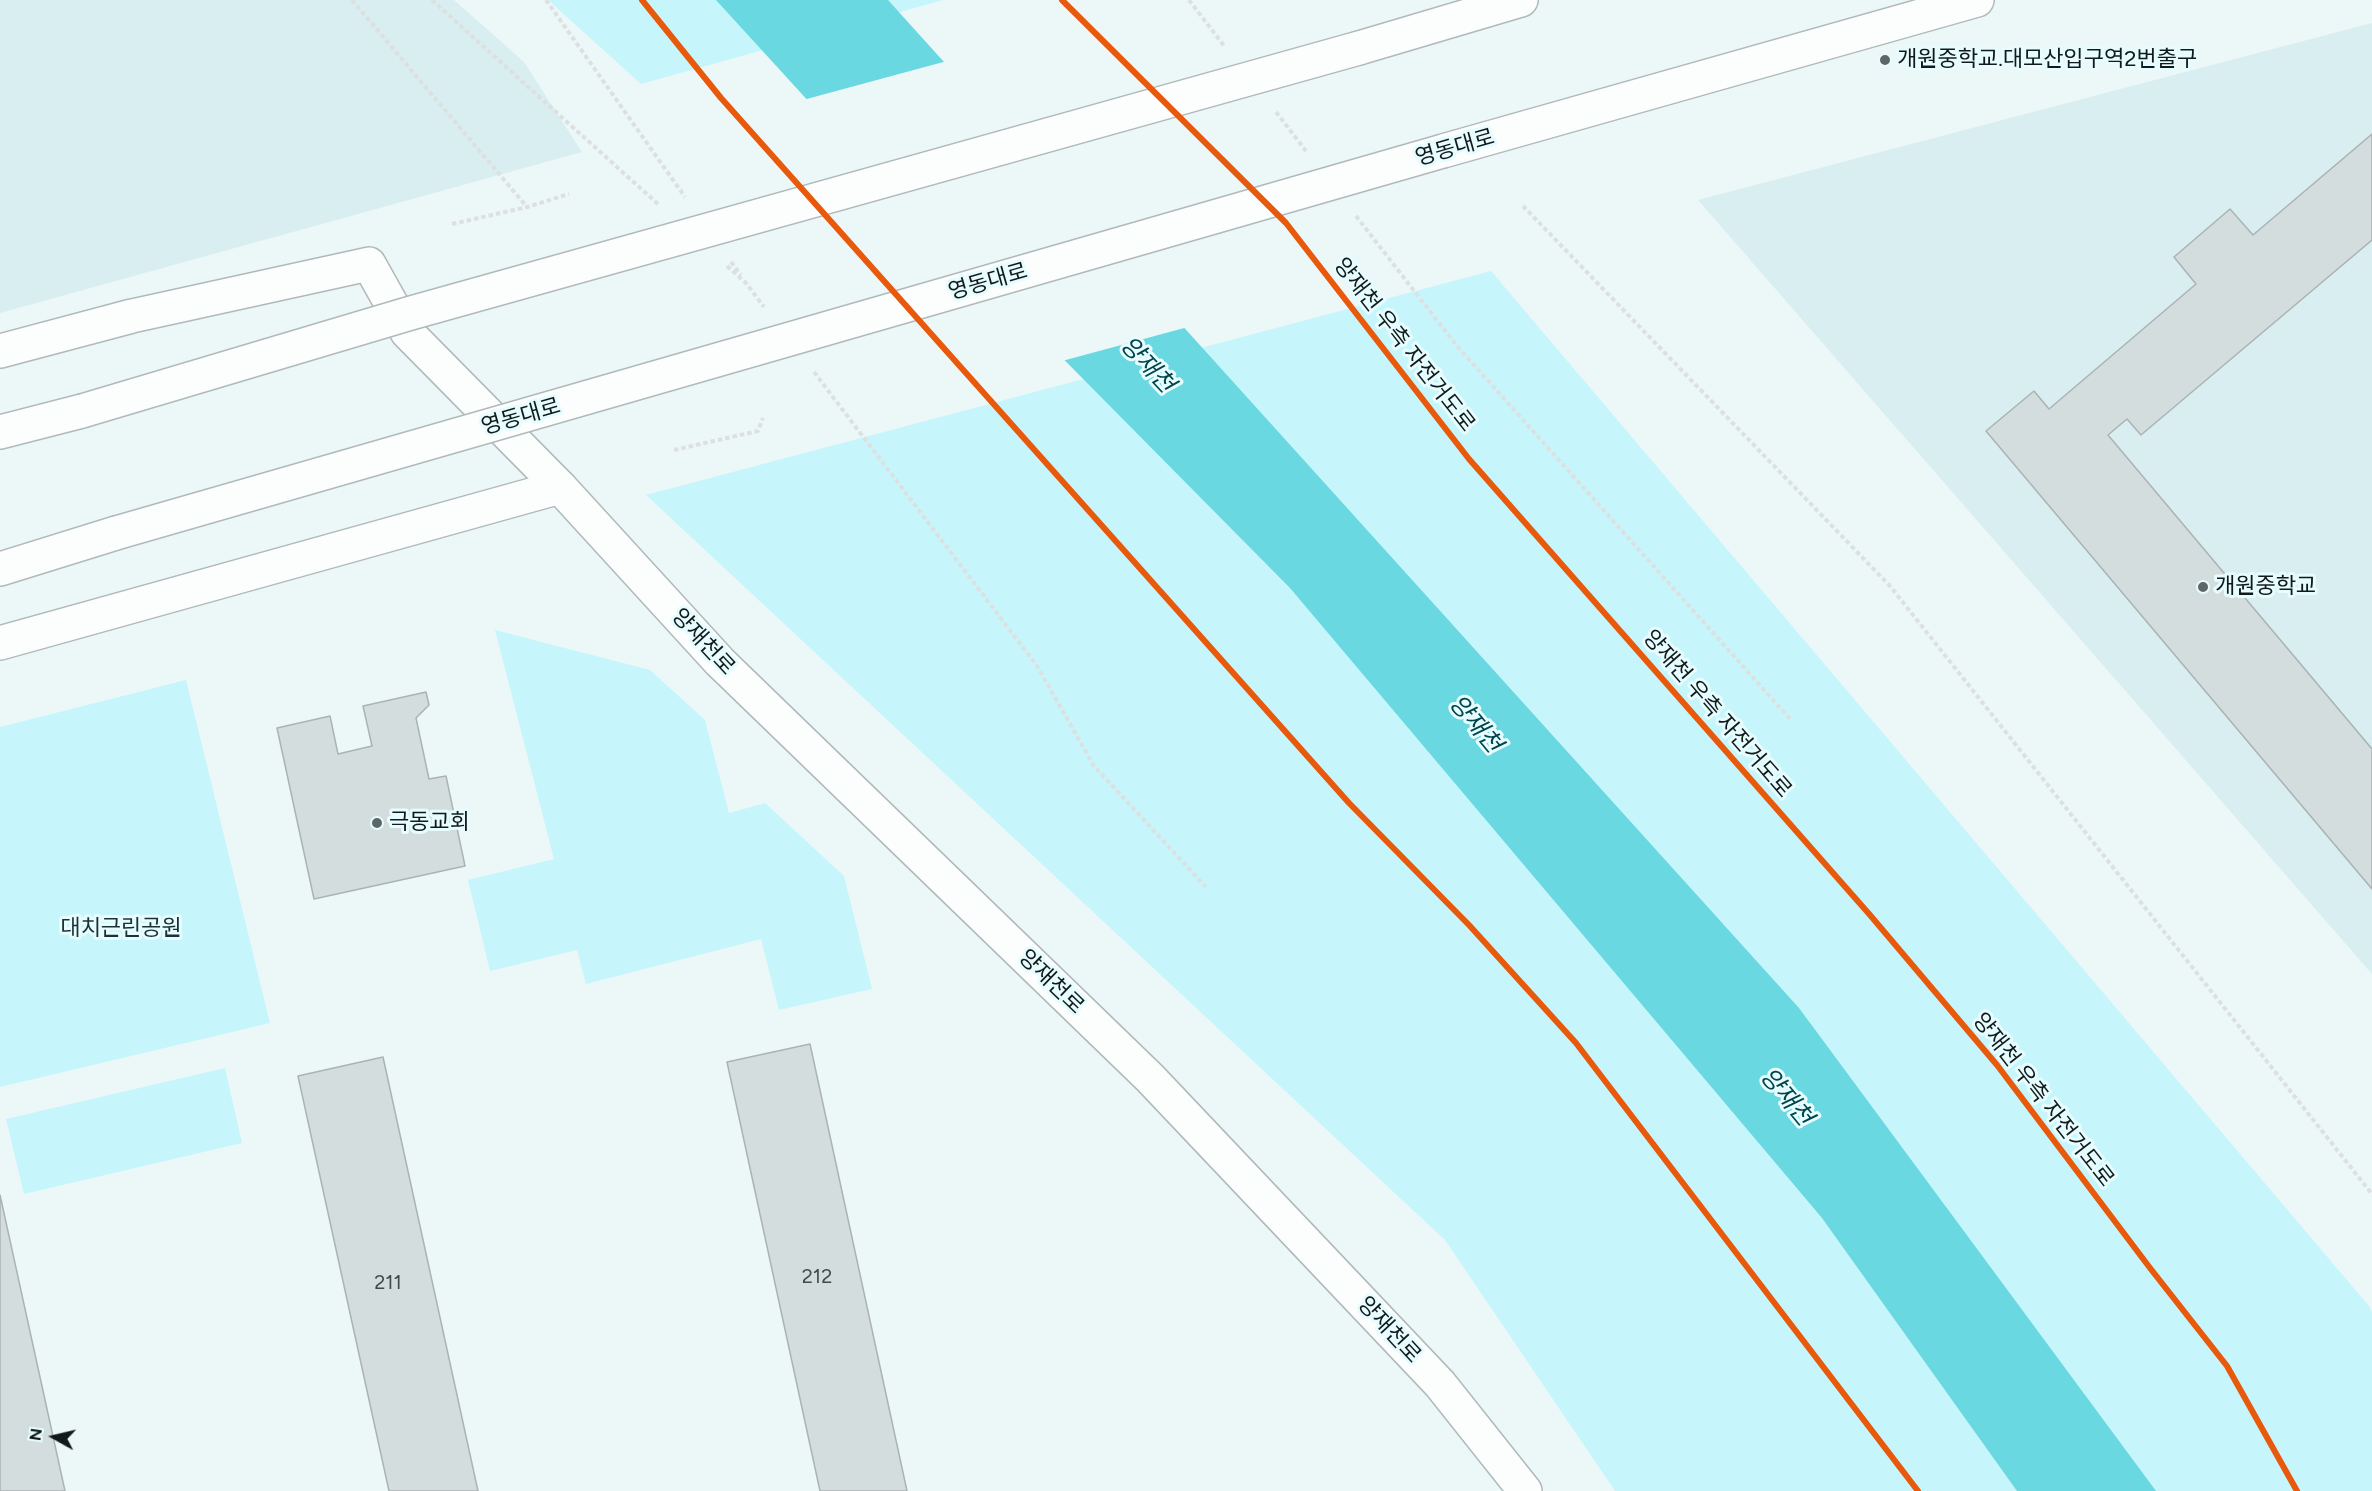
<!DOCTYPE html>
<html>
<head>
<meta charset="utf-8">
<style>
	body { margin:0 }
	#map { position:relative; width:2372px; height:1491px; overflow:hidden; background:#ecf7f8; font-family:Figtree,sans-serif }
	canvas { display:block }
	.north { position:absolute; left:24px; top:1407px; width:60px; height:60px; -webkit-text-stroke:4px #e6fcfe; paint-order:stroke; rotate:278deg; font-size:16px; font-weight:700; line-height:24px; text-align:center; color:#11191a }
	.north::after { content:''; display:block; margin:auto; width:21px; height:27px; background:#11191a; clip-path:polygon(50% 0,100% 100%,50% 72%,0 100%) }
</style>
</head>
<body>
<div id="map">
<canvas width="2372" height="1491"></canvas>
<div class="north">N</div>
</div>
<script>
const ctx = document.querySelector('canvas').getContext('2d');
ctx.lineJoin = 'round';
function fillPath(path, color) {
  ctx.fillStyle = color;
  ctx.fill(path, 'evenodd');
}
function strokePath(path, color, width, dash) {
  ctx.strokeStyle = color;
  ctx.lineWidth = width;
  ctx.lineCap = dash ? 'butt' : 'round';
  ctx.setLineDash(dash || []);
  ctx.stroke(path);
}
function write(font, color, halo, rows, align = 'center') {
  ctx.font = font + ' Figtree,"Noto Sans KR",sans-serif';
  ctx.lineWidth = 6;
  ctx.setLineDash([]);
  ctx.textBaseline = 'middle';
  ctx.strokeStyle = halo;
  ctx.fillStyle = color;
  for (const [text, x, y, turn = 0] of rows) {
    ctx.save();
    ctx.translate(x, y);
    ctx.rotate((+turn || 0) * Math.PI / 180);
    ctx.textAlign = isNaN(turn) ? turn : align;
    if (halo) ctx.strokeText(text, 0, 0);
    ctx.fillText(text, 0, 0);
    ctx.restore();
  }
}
fillPath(new Path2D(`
	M0,0H454L524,62L582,152L0,313Z
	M2372,23V974L1698,200Z`), '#d8eef0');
fillPath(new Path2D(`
	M548,0H943L641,84Z
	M1491,271L2369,1306L2372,1312V1491H1615L1445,1240L646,495Z
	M495,630L650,670L705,720L729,813L765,803L844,876L872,989L779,1010L761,939L586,984L577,950L490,971L468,880L554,859Z
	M186,680L270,1023L0,1087V727Z
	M225,1068L242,1143L24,1194L6,1119Z`), '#c6f6fb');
fillPath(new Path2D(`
	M716,0H888L1799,1008L2156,1491H2017L1822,1218L1290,588L811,104Z`), '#6ad8e1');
fillPath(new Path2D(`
	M947,61L1188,327L1062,361L803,100Z`), '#ecf7f8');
const building = new Path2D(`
	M2372,134V240L2141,435L2127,419L2108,435L2372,749V889L1986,431L2034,391L2049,409L2196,284L2174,257L2230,209L2253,235Z
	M426,692L429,705L416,718L429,779L446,776L465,866L314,899L277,728L330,716L338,754L372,746L363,706Z
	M810,1044L907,1491H820L727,1062Z
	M383,1057L478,1491H389L298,1076Z
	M0,1195L65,1491H0Z`);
fillPath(building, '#d4ddde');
strokePath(building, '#abb3b4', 1.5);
const minor = new Path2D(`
	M560,487L720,662L1150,1078L1440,1384L1525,1491`);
const major = new Path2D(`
	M1359,48L1521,0
	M1443,151L1977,0
	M0,351L132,316L369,264L407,332L560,487L0,643
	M0,432L82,411
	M0,569L116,533`);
strokePath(minor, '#b1b9ba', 36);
strokePath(major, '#b1b9ba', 36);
strokePath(new Path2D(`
	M352,0L527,207
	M432,0L659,205
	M546,0L685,197
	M1189,0L1225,47
	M1276,112L1306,151
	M1523,206L1890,586L2372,1194
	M1356,216L1457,346L1791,720
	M452,224L527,207L569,194
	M731,262L741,275
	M727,266L746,283L764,307
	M814,372L1037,666L1094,766L1206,887
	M674,450L758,431L763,418`), '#dde0e0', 4, [4.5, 3]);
strokePath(minor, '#fcfefe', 33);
strokePath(major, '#fcfefe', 33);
const majorBridge = new Path2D(`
	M82,411L411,313L1359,48
	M116,533L1443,151`);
strokePath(majorBridge, '#b1b9ba', 36, []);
strokePath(majorBridge, '#fcfefe', 33);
strokePath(new Path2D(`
	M642,0L721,98L1349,803L1469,925L1576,1043L1918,1491
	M1062,0L1286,223L1469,459L1870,915L1997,1065L2150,1268L2227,1366L2297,1491`), '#e8590c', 6);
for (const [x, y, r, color] of [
	[1885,60,6,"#5e6768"],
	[2203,587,6,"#5e6768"],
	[377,823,6,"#5e6768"]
]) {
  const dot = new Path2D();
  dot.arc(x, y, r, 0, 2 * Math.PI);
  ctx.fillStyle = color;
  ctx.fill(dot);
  strokePath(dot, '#e6fcfe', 2);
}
write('20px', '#424a4b', null, [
	["212",817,1277],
	["211",388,1283]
]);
write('22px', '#11191a', '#e6fcfe', [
	["개원중학교.대모산입구역2번출구",1897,60],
	["개원중학교",2215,587],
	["극동교회",389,823]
], 'left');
write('22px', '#11191a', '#e6fcfe', [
	["영동대로",1455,148,-16],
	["영동대로",988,282,-16],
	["양재천 우측 자전거도로",1404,345,52],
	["영동대로",521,417,-16],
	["양재천로",703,642,47],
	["양재천 우측 자전거도로",1717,714,49],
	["양재천로",1051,982,44],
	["양재천 우측 자전거도로",2043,1100,52],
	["양재천로",1389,1330,47]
]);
write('22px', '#1a3234', '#e6fcfe', [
	["대치근린공원",121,929]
]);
write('italic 24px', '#00454a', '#e6fcfe', [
	["양재천",1147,365,47],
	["양재천",1475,724,50],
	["양재천",1786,1097,50]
]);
</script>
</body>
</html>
